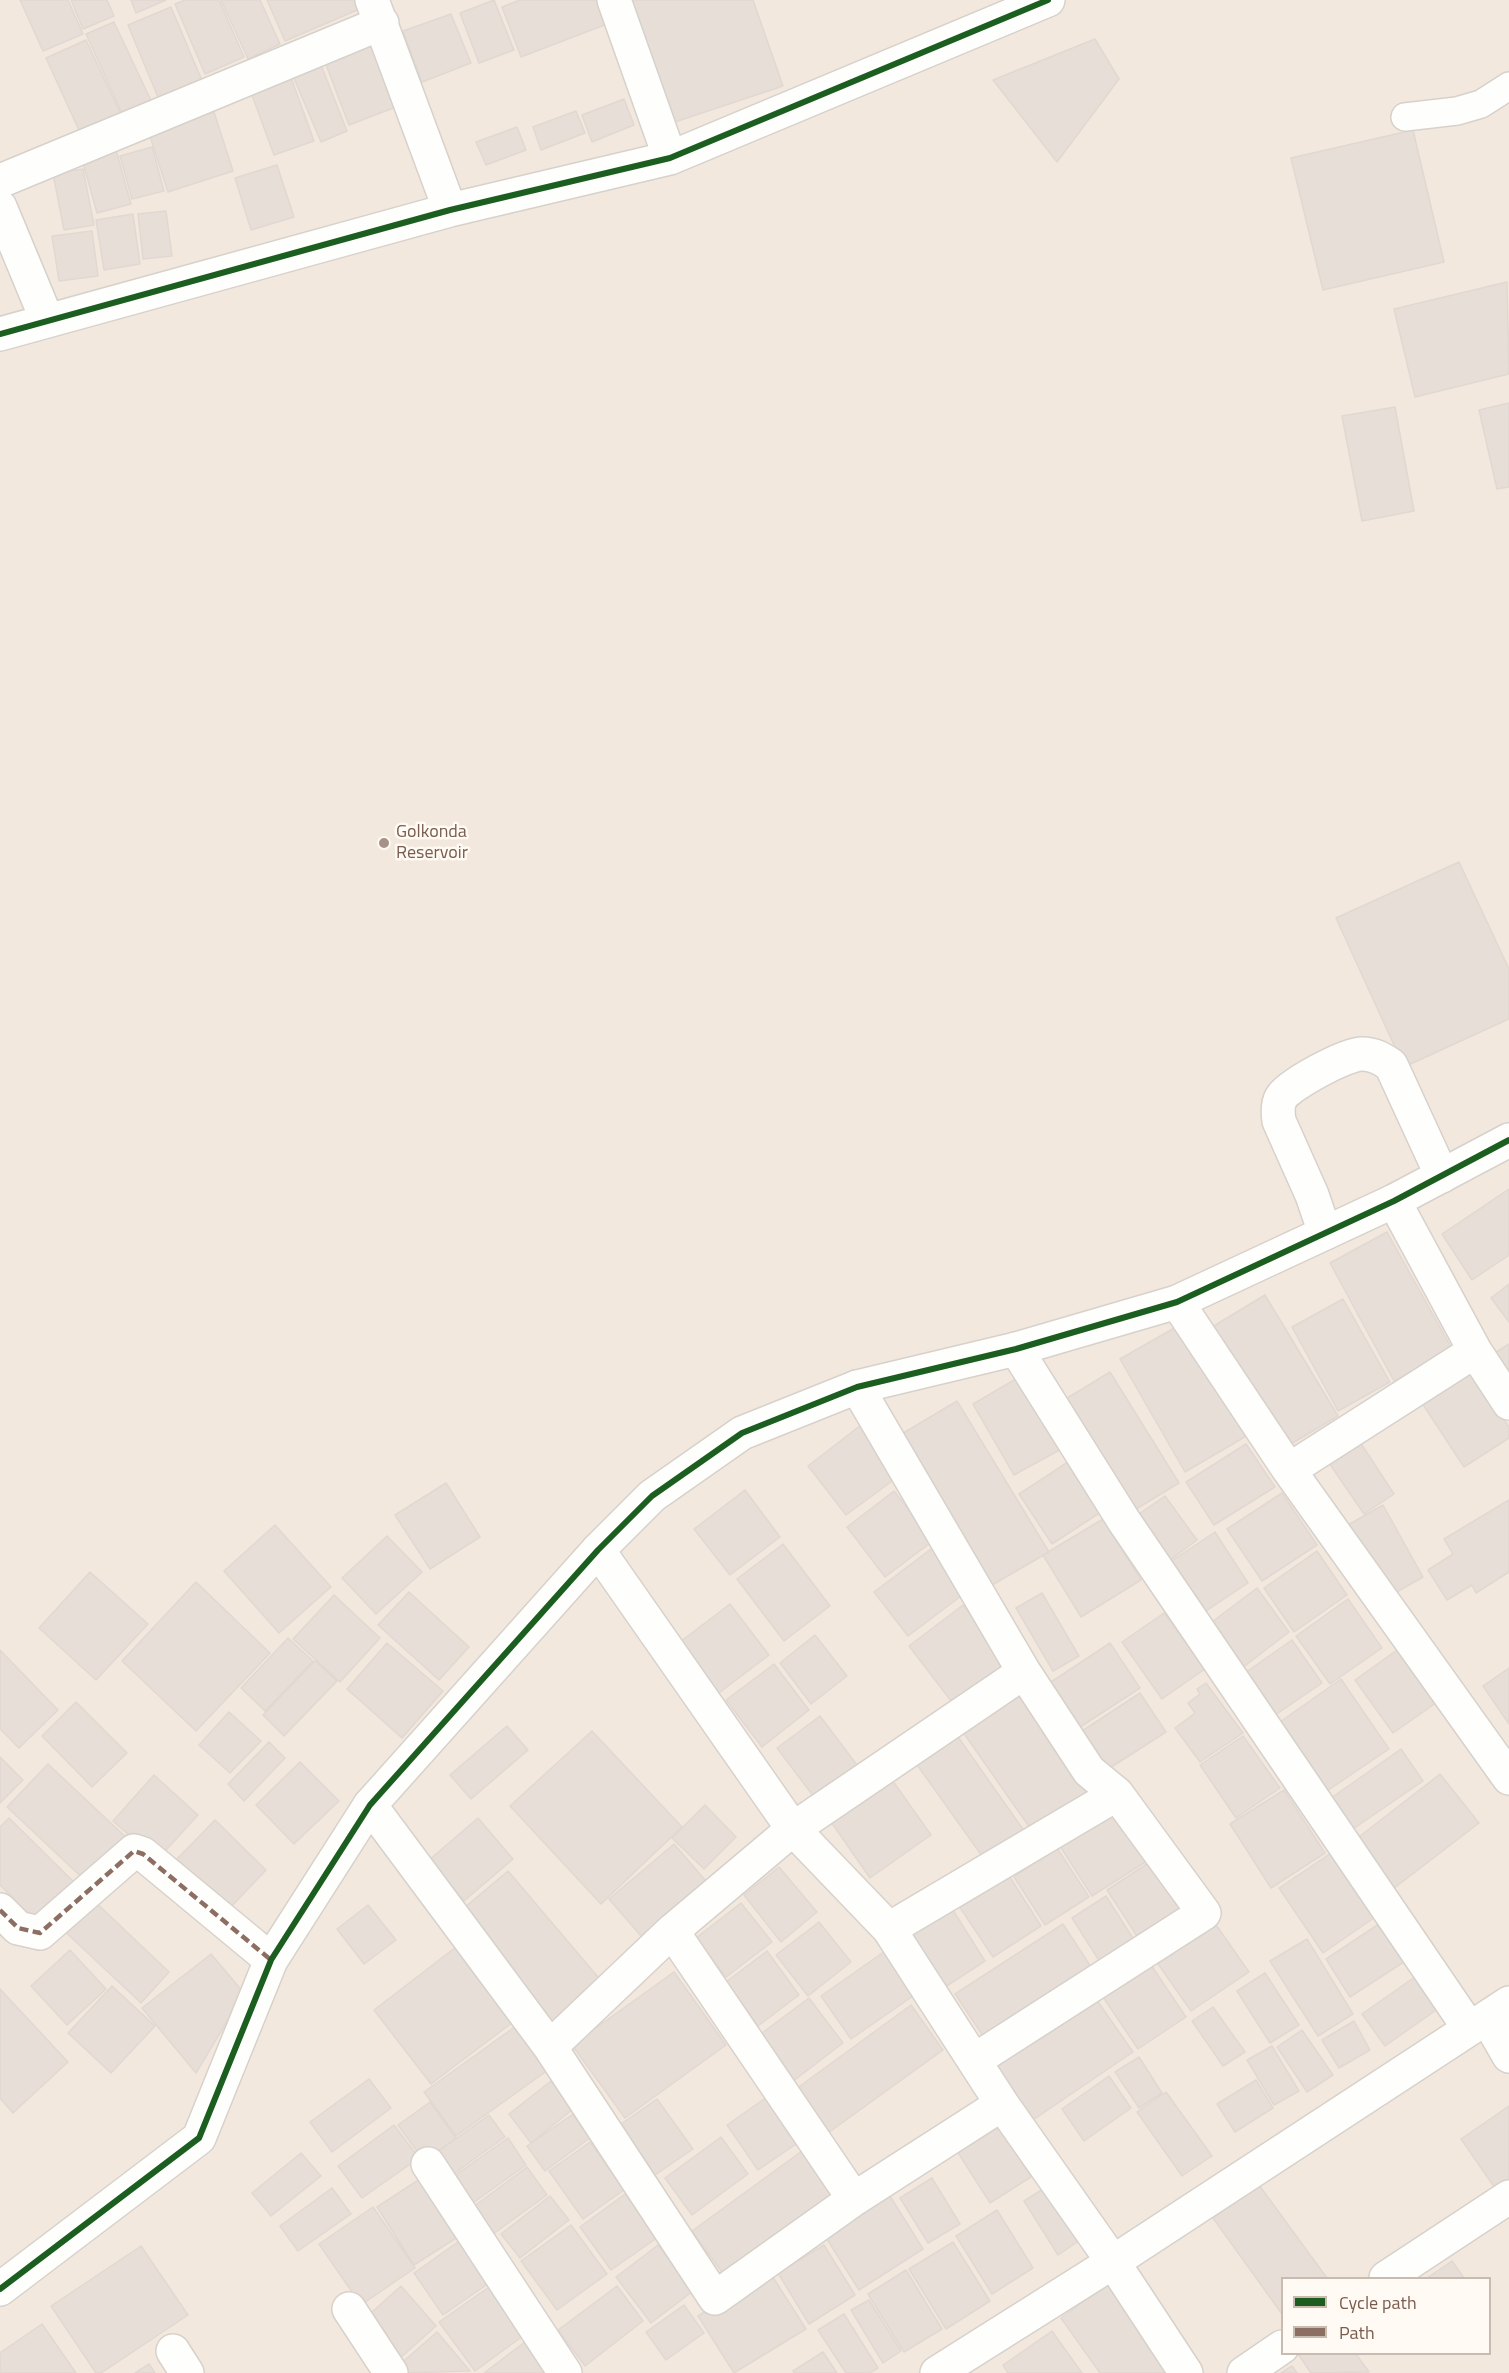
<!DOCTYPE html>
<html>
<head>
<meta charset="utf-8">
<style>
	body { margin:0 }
	#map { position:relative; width:1509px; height:2373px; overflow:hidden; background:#f9f5f0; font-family:"Titillium Web",sans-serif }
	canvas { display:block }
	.legend { position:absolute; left:1281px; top:2277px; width:210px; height:78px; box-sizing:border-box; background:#fffaf3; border:2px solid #cabbb1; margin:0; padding:8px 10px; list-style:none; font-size:18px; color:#7a5c4d }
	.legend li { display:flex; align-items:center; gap:12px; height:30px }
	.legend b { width:30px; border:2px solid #cabbb1 }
</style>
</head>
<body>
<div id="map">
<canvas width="1509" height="2373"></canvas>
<ul class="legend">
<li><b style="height:8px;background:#1b5e20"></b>Cycle path</li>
<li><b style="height:8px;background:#8d6e63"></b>Path</li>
</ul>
</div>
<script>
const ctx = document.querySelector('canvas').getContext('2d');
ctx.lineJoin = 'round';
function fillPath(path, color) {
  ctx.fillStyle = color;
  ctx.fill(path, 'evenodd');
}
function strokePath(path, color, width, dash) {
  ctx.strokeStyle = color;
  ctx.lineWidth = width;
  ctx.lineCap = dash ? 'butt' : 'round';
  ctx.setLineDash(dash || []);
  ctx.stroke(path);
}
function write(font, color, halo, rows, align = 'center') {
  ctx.font = font + ' "Titillium Web",sans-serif';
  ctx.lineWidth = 5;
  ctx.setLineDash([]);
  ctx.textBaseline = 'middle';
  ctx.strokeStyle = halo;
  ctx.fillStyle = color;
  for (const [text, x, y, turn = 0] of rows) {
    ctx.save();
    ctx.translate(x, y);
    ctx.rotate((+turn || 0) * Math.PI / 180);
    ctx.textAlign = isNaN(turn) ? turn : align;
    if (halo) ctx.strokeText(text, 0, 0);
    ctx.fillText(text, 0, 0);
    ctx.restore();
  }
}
fillPath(new Path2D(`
	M0,0H1509V2373H0ZM1282,2278H1490V2354H1282Z`), '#f2e8de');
const building = new Path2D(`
	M20,0H68L83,34L43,51Z
	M71,0H107L114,16L83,29Z
	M131,0H166L136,13Z
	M185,0H219L244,57L205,74L175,4Z
	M221,0H260L280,44L248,59Z
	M267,0H358L362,8L285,41Z
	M494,0L514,50L479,63L460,13Z
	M520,0H598L607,24L521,57L502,7Z
	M630,0H753L783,86L672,123Z
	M171,7L203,83L160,102L128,25Z
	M451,14L471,63L422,82L403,31Z
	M114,22L155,109L126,122L86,34Z
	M1095,39L1119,79L1057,162L993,80Z
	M86,40L124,121L83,139L46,58Z
	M372,44L396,107L349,125L325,62Z
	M321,65L347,131L321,142L293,76Z
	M289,72L314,141L274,155L249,87Z
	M624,99L634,125L592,142L582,115Z
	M576,111L585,133L541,150L533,127Z
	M214,112L233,171L168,192L149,133Z
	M517,127L526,150L486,165L476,142Z
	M1413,130L1444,262L1323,290L1291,158Z
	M152,147L164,191L132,199L120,156Z
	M116,150L131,204L97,213L82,159Z
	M277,165L294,217L251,230L235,178Z
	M83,169L94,225L64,230L53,174Z
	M166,211L172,256L143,259L138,214Z
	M133,214L140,264L104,270L96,220Z
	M92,231L98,276L59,281L52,236Z
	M1507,282L1509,374L1415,397L1394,309Z
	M1509,403V487L1497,489L1479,410Z
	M1395,407L1414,511L1362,521L1342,416Z
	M1459,862L1509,969V1019L1404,1067L1336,918Z
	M1509,1189V1255L1472,1280L1442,1234Z
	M1387,1232L1452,1349L1394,1381L1330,1263Z
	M1509,1284V1322L1491,1298Z
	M1265,1295L1338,1416L1286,1447L1212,1327Z
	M1343,1299L1390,1382L1338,1411L1292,1327Z
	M1183,1323L1248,1435L1185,1472L1120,1359Z
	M1509,1344V1369L1503,1372L1493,1354Z
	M1468,1364L1509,1427V1438L1464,1467L1418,1397Z
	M1110,1372L1179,1483L1128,1514L1059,1403Z
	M1021,1376L1063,1448L1014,1475L973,1404Z
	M957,1401L1049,1552L987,1588L895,1438Z
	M861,1425L899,1476L846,1515L808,1466Z
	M1358,1439L1394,1494L1364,1514L1327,1460Z
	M1246,1444L1275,1487L1214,1525L1186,1482Z
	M1068,1462L1101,1512L1052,1544L1019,1494Z
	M446,1483L480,1537L430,1569L395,1515Z
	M745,1490L780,1537L730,1575L694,1529Z
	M894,1491L933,1541L885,1577L847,1527Z
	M1282,1493L1317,1545L1262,1581L1227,1529Z
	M1165,1496L1197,1540L1169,1561L1136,1516Z
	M1509,1500V1572L1476,1593L1472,1585L1447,1600L1428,1570L1453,1554L1444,1539Z
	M1383,1505L1423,1577L1388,1597L1348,1525Z
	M1103,1519L1141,1580L1081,1617L1043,1555Z
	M275,1525L331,1587L279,1633L224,1571Z
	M1215,1532L1248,1583L1197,1617L1164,1566Z
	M387,1536L422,1572L376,1614L342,1578Z
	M783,1544L830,1606L784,1641L737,1579Z
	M935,1546L969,1590L908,1636L874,1592Z
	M1317,1551L1347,1595L1294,1632L1264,1588Z
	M90,1572L148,1624L96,1680L39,1628Z
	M196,1582L270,1653L196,1731L122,1661Z
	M1257,1588L1289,1632L1233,1675L1200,1631Z
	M409,1592L469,1647L439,1680L378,1625Z
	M1042,1593L1079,1656L1053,1671L1016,1608Z
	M334,1595L380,1638L340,1682L293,1639Z
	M1348,1599L1382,1648L1330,1684L1296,1636Z
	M730,1604L769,1655L711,1699L672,1648Z
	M963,1605L1013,1669L958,1710L909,1646Z
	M1164,1613L1205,1669L1162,1699L1122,1642Z
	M815,1635L847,1676L811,1704L780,1663Z
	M288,1638L313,1661L265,1711L241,1688Z
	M1292,1640L1322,1683L1268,1720L1239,1677Z
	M387,1643L443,1691L402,1738L347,1689Z
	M1110,1643L1140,1688L1071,1733L1042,1688Z
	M0,1650L58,1710L19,1748L0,1729Z
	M1397,1650L1436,1703L1393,1733L1355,1680Z
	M315,1661L337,1681L284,1736L263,1715Z
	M774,1664L809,1710L762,1747L726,1700Z
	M1509,1668V1724L1483,1686Z
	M1341,1679L1389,1749L1324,1793L1277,1724Z
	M1206,1683L1243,1733L1200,1762L1175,1728L1195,1713L1188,1703L1200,1694L1197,1689Z
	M1016,1684L1096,1797L1037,1838L958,1725Z
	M1140,1693L1166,1732L1099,1775L1073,1737Z
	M76,1702L127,1753L92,1787L42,1736Z
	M229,1712L261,1741L230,1773L199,1745Z
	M820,1716L857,1765L814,1797L777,1748Z
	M507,1726L528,1750L471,1799L450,1775Z
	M592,1731L682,1827L601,1904L510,1806Z
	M956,1734L1027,1835L987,1863L915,1762Z
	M1243,1736L1280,1788L1236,1818L1200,1765Z
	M269,1742L285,1758L244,1801L228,1784Z
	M1401,1749L1423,1781L1353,1829L1331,1798Z
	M0,1757L23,1780L0,1803Z
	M300,1762L339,1801L294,1844L256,1805Z
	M48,1764L132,1843L91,1886L7,1807Z
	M1440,1774L1479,1823L1393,1889L1355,1840Z
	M154,1775L198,1815L157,1860L113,1821Z
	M890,1777L931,1835L870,1878L829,1819Z
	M1284,1790L1325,1853L1271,1888L1230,1824Z
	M705,1805L736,1837L704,1869L672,1838Z
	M1116,1806L1150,1859L1092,1896L1058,1843Z
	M9,1818L79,1887L41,1926L0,1885V1827Z
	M478,1818L513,1859L464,1901L429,1860Z
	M215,1820L266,1870L229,1909L177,1859Z
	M674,1844L706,1881L641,1936L609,1899Z
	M1343,1845L1387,1909L1323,1953L1279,1888Z
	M1057,1848L1089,1897L1045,1925L1014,1877Z
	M1156,1858L1188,1907L1139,1939L1107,1890Z
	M779,1867L817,1912L781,1942L744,1895Z
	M508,1871L604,1984L554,2026L458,1913Z
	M1006,1871L1041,1926L993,1957L957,1903Z
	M89,1896L169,1972L141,2003L59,1926Z
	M1106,1896L1134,1940L1100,1962L1072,1918Z
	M741,1903L772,1942L726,1977L696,1938Z
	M949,1904L985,1961L936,1993L899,1936Z
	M368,1905L396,1940L364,1964L337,1929Z
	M1391,1916L1416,1954L1350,1997L1326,1959Z
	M819,1922L851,1962L808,1996L776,1955Z
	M1214,1922L1249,1972L1191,2011L1156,1961Z
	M1063,1924L1093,1970L985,2039L955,1994Z
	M1307,1939L1353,2014L1318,2036L1270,1961Z
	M456,1947L513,2022L431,2084L374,2010Z
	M70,1950L106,1989L67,2025L31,1986Z
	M767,1951L799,1995L758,2026L726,1982Z
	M885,1951L916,1994L851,2039L821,1996Z
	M211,1954L244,1993L196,2073L142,2008Z
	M1147,1959L1186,2017L1138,2049L1099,1991Z
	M674,1972L726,2045L625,2118L572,2045Z
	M1265,1973L1299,2025L1270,2043L1237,1991Z
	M1419,1974L1442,2006L1385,2046L1362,2014Z
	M112,1986L155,2026L111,2073L68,2033Z
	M0,1989L68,2062L13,2113L0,2098Z
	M1094,1996L1133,2052L1033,2120L995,2063Z
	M809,1998L843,2043L788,2085L754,2039Z
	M911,2005L943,2050L828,2133L796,2089Z
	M1213,2007L1245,2052L1223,2066L1192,2021Z
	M1354,2021L1370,2050L1339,2068L1322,2040Z
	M516,2026L548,2070L456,2136L424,2092Z
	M1302,2030L1333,2075L1307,2092L1277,2047Z
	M1272,2046L1299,2091L1274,2105L1247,2060Z
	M1139,2057L1162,2093L1139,2108L1115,2072Z
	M1109,2076L1131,2108L1084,2141L1062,2109Z
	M369,2079L391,2108L332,2152L310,2122Z
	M1256,2080L1273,2108L1235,2132L1217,2104Z
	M551,2081L573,2109L531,2143L509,2114Z
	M774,2092L805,2138L758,2170L727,2125Z
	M1166,2092L1212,2156L1182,2176L1137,2112Z
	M657,2099L693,2149L655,2175L621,2124Z
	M430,2102L456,2138L424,2161L398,2125Z
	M1509,2106V2182L1497,2191L1461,2139Z
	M573,2114L590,2138L545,2171L527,2146Z
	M489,2115L505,2137L452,2175L436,2153Z
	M394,2125L419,2158L362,2198L338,2166Z
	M999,2125L1031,2177L990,2203L957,2151Z
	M721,2137L748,2174L692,2215L665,2178Z
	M508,2138L526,2165L473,2203L454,2176Z
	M590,2142L624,2190L583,2219L549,2171Z
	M802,2151L840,2203L730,2283L692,2231Z
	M301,2153L321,2176L271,2216L252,2193Z
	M527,2167L547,2195L493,2234L473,2207Z
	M423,2177L461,2235L414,2265L377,2207Z
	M932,2178L960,2224L928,2243L900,2198Z
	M1051,2184L1085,2237L1058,2255L1024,2201Z
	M1259,2185L1327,2278H1282V2314L1213,2218Z
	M332,2188L351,2214L298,2251L280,2226Z
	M625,2194L657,2238L611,2270L580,2227Z
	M550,2196L569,2220L520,2258L501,2234Z
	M890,2196L923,2249L859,2290L825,2236Z
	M373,2207L415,2268L361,2305L319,2244Z
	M997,2210L1033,2268L992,2294L956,2236Z
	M571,2225L607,2274L557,2310L521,2261Z
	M462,2239L492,2281L443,2315L414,2273Z
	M953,2242L990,2301L946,2329L909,2269Z
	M658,2245L693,2291L651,2323L616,2277Z
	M824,2245L855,2295L809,2324L778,2273Z
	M141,2246L188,2315L101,2373H96L51,2306Z
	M1452,2261L1464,2278H1427Z
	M906,2270L942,2329L904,2352L868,2294Z
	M769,2271L806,2329L734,2373L698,2316Z
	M1108,2284L1170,2373H1100L1061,2318Z
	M492,2285L527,2333L475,2371L439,2322Z
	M401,2286L436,2326L398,2360L362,2321Z
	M617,2286L643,2321L585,2366L558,2330Z
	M869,2300L901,2351L883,2363L851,2310Z
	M684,2305L704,2333L666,2360L646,2332Z
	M844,2314L878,2368L870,2373H846L818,2330Z
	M42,2324L76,2373H0V2353Z
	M1052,2331L1082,2373H1008L1003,2365Z
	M437,2332L470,2371L402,2373L397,2367Z
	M530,2338L557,2373H484Z
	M823,2352L837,2373H794L793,2371Z
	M1298,2354H1356L1369,2372L1311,2373Z
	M149,2364L155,2373H135Z
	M1292,2366L1297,2373H1281Z`);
fillPath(building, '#e6ded7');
strokePath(building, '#e2d8d2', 1.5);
const service = new Path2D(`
	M1405,117L1457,111L1481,104L1509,86`);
const minor = new Path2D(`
	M372,0L450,210
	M614,0L670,158
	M0,181L382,23
	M0,207L47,320
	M0,334L450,210L670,158L1048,0
	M1394,1201L1475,1351L1509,1403
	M1325,1233L1312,1195L1279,1121C1278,1114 1277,1105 1281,1098C1288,1085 1346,1054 1362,1054C1374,1054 1382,1059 1391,1065L1442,1176
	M1177,1302L1289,1470L1509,1778
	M1016,1349L1124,1521L1469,2028
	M857,1387L1024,1672L1089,1771L1117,1794L1204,1913L975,2060
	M1289,1470L1475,1351
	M598,1550L793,1829L889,1929L1002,2104L1113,2262L1186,2373
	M370,1805L550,2047L715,2298L854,2199L1002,2104
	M0,1910L18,1928L40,1933L134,1851L143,1854L271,1960
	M889,1929L1117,1794
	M672,1931L854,2199
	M1487,2018L1509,2056
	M550,2047L672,1931L793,1829L1024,1672
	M428,2164L565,2373
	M1386,2278L1509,2197
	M349,2309L391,2373
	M173,2351L187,2373
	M937,2373L1113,2262L1509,2003
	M1244,2373L1282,2347`);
const tertiary = new Path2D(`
	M0,2289L199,2138L271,1960L370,1805L598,1550L652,1496L742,1433L857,1387L1016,1349L1177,1302L1394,1201L1509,1140`);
strokePath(service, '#d7d1cb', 30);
strokePath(minor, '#d7d1cb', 36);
strokePath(tertiary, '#d7d1cb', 36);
strokePath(service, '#fefefd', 27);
strokePath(minor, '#fefefd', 33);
strokePath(tertiary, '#fefefd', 33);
strokePath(new Path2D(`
	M0,1910L18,1928L40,1933L134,1851L143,1854L271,1960`), '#8d6e63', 4.5, [9, 4.5]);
strokePath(new Path2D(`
	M0,334L450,210L670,158L1048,0
	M0,2289L199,2138L271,1960L370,1805L598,1550L652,1496L742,1433L857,1387L1016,1349L1177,1302L1394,1201L1509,1140`), '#1b5e20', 6);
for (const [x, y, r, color] of [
	[384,843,6,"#a69286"]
]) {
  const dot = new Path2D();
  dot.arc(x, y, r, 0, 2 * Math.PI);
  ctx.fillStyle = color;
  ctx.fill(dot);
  strokePath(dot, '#fffaf3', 2);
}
write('18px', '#7a5c4d', '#fffaf3', [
	["Golkonda",396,833],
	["Reservoir",396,854]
], 'left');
</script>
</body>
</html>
